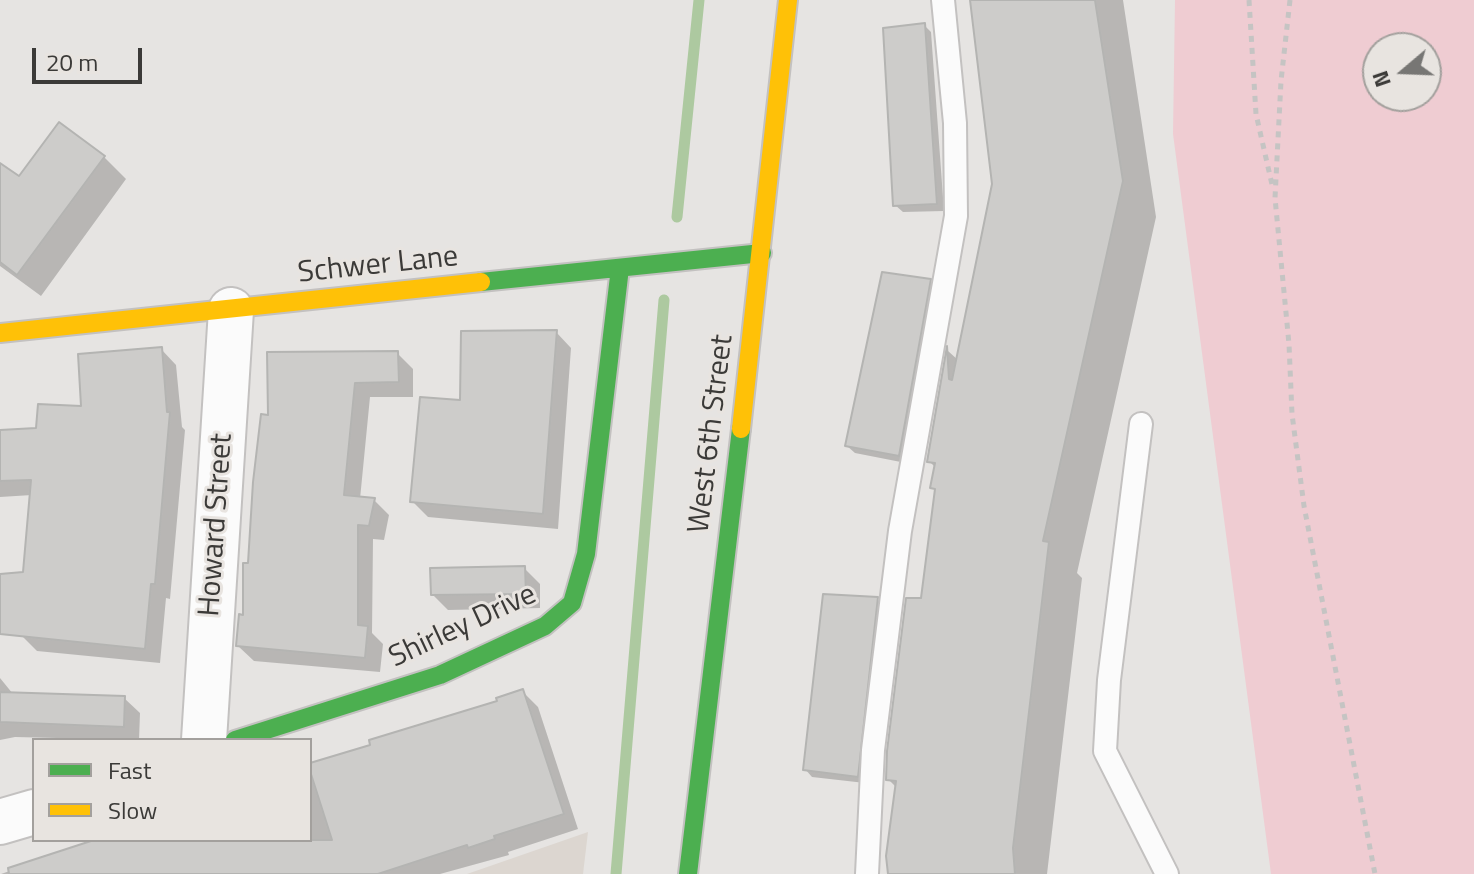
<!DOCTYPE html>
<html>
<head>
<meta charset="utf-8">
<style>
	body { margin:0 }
	#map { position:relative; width:1474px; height:874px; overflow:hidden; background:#e6e4e2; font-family:"Titillium Web",sans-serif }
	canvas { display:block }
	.legend { position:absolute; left:32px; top:738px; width:280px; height:104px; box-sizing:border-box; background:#e8e4e0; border:2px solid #a3a09d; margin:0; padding:10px 14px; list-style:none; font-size:24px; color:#3b3a38 }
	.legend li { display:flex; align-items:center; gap:16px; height:40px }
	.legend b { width:40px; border:2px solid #a3a09d }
	.north { position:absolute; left:1362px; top:32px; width:80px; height:80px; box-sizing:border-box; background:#e8e4e0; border:2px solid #a3a09d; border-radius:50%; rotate:251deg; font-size:22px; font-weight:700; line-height:32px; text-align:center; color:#3b3a38 }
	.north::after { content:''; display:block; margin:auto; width:28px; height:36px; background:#777674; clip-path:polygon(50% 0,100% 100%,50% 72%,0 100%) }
	.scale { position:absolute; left:32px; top:48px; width:110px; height:36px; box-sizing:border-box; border:4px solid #3b3a38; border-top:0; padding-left:10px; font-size:24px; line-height:28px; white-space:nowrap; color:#3b3a38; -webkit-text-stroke:6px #e8e4e0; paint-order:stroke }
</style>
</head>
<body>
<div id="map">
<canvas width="1474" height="874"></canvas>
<ul class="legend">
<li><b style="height:10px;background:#4caf50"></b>Fast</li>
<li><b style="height:10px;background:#ffc107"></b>Slow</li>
</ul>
<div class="north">N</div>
<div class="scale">20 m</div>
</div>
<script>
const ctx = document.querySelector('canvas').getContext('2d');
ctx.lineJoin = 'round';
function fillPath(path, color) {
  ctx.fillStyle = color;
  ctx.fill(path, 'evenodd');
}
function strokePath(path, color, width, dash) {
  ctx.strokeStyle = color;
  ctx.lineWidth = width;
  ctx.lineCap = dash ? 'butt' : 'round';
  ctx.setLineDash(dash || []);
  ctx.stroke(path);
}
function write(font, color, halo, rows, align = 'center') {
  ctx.font = font + ' "Titillium Web",sans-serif';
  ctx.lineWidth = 6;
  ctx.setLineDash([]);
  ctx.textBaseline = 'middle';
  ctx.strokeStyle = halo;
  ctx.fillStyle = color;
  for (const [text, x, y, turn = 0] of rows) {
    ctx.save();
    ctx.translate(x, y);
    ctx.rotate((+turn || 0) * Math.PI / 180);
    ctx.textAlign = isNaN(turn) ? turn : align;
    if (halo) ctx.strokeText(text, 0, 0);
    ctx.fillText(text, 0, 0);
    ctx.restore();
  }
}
fillPath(new Path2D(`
	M588,832L583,874H467Z`), '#dcd6d0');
fillPath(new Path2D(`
	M1175,0H1474V874H1271L1173,134ZM1378,48H1426V96H1378Z`), '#efccd2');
fillPath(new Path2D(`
	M972,0H1123L1156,217L1077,573L1082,578L1047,874H890L897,788L888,779L922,600L937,492L932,487L936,468L929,461L948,351L958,360L994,184Z
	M924,25L931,32L944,211L903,212L895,205Z
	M104,157L126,179L41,296L0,266V207Z
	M930,281L937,289L906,463L855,453L847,446Z
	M556,332L571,348L558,529L428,517L412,501Z
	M161,349L176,365L182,427L185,430L170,599L166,598L160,663L37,651L21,635L32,495L0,497V432L38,430L84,409Z
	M397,353L413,369V397H370L360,499L374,500L389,515L384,540L373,539L372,633L383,644L380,672L254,661L238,646L245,617L270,417Z
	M524,568L540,584V608L448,610L433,595Z
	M877,599L884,606L865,783L812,777L805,769Z
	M0,678L13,694L124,698L140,713L139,740L15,737L0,740Z
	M523,692L538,707L578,829L508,852L509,855L440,874H1L100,840H310V765L499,702Z`), '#0003');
strokePath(new Path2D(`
	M677,217L699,0
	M616,874L664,300`), '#adc9a0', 11);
const building = new Path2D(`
	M970,0H1095L1123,181L1043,541L1049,542L1013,848L1015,874H888L886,856L896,781L886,780L887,751L906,598H921L935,489L930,488L935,463L927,462L947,346L949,379L952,380L992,184Z
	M925,23L937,204L893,206L883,28Z
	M59,122L105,156L17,275L0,262V163L19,176Z
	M882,272L931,279L899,456L845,446Z
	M557,330L543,514L410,502L420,397L460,400L461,331Z
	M162,347L167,412H170L155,584H151L145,649L0,634V574L23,572L31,480L0,481V430L36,428L38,404L81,406L78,354Z
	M398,351L399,382L355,383L344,495L375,498L369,526L358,525V625L368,626L365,658L236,646L239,614L243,615V563H248L253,482L261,414L268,415L267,352Z
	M525,566L526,594L431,595L430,568Z
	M823,594L878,597L858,777L803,770Z
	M523,689L564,814L494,836L495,839L468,848L467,845L378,874H9L8,868L94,840H332L310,771V763L370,745L369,740L497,701L496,698Z
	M0,692L125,696L124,727L0,722Z`);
fillPath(building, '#cdccca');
strokePath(building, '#b4b4b2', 2);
const lane = new Path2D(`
	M1141,424L1109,680L1105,751L1167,874
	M867,874L873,750L900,531L956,216L955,123L943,0`);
const street = new Path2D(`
	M204,740L231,310
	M0,822L34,812`);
const fast = new Path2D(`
	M481,282L762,253
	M235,740L440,675L545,626L572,603L586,554L620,268
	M688,874L741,429`);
const slow = new Path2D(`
	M0,333L481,282
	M741,429L788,0`);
strokePath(lane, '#c3c1c0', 26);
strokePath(street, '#c3c1c0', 48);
strokePath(fast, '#c3c1c0', 22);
strokePath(slow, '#c3c1c0', 22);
strokePath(new Path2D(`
	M1249,0L1256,114L1273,189
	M1290,0L1281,81L1275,198L1289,344L1292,414L1304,506L1375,874`), '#c5c4c3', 5, [6, 6]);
strokePath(lane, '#fbfbfb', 22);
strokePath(street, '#fbfbfb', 44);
strokePath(fast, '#4caf50', 18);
strokePath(slow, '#ffc107', 18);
write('30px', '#3b3a38', '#e8e4e0', [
	["Schwer Lane",378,266,-6],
	["West 6th Street",712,434,-83],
	["Howard Street",217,525,-86],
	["Shirley Drive",463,627,-25]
]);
</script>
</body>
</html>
